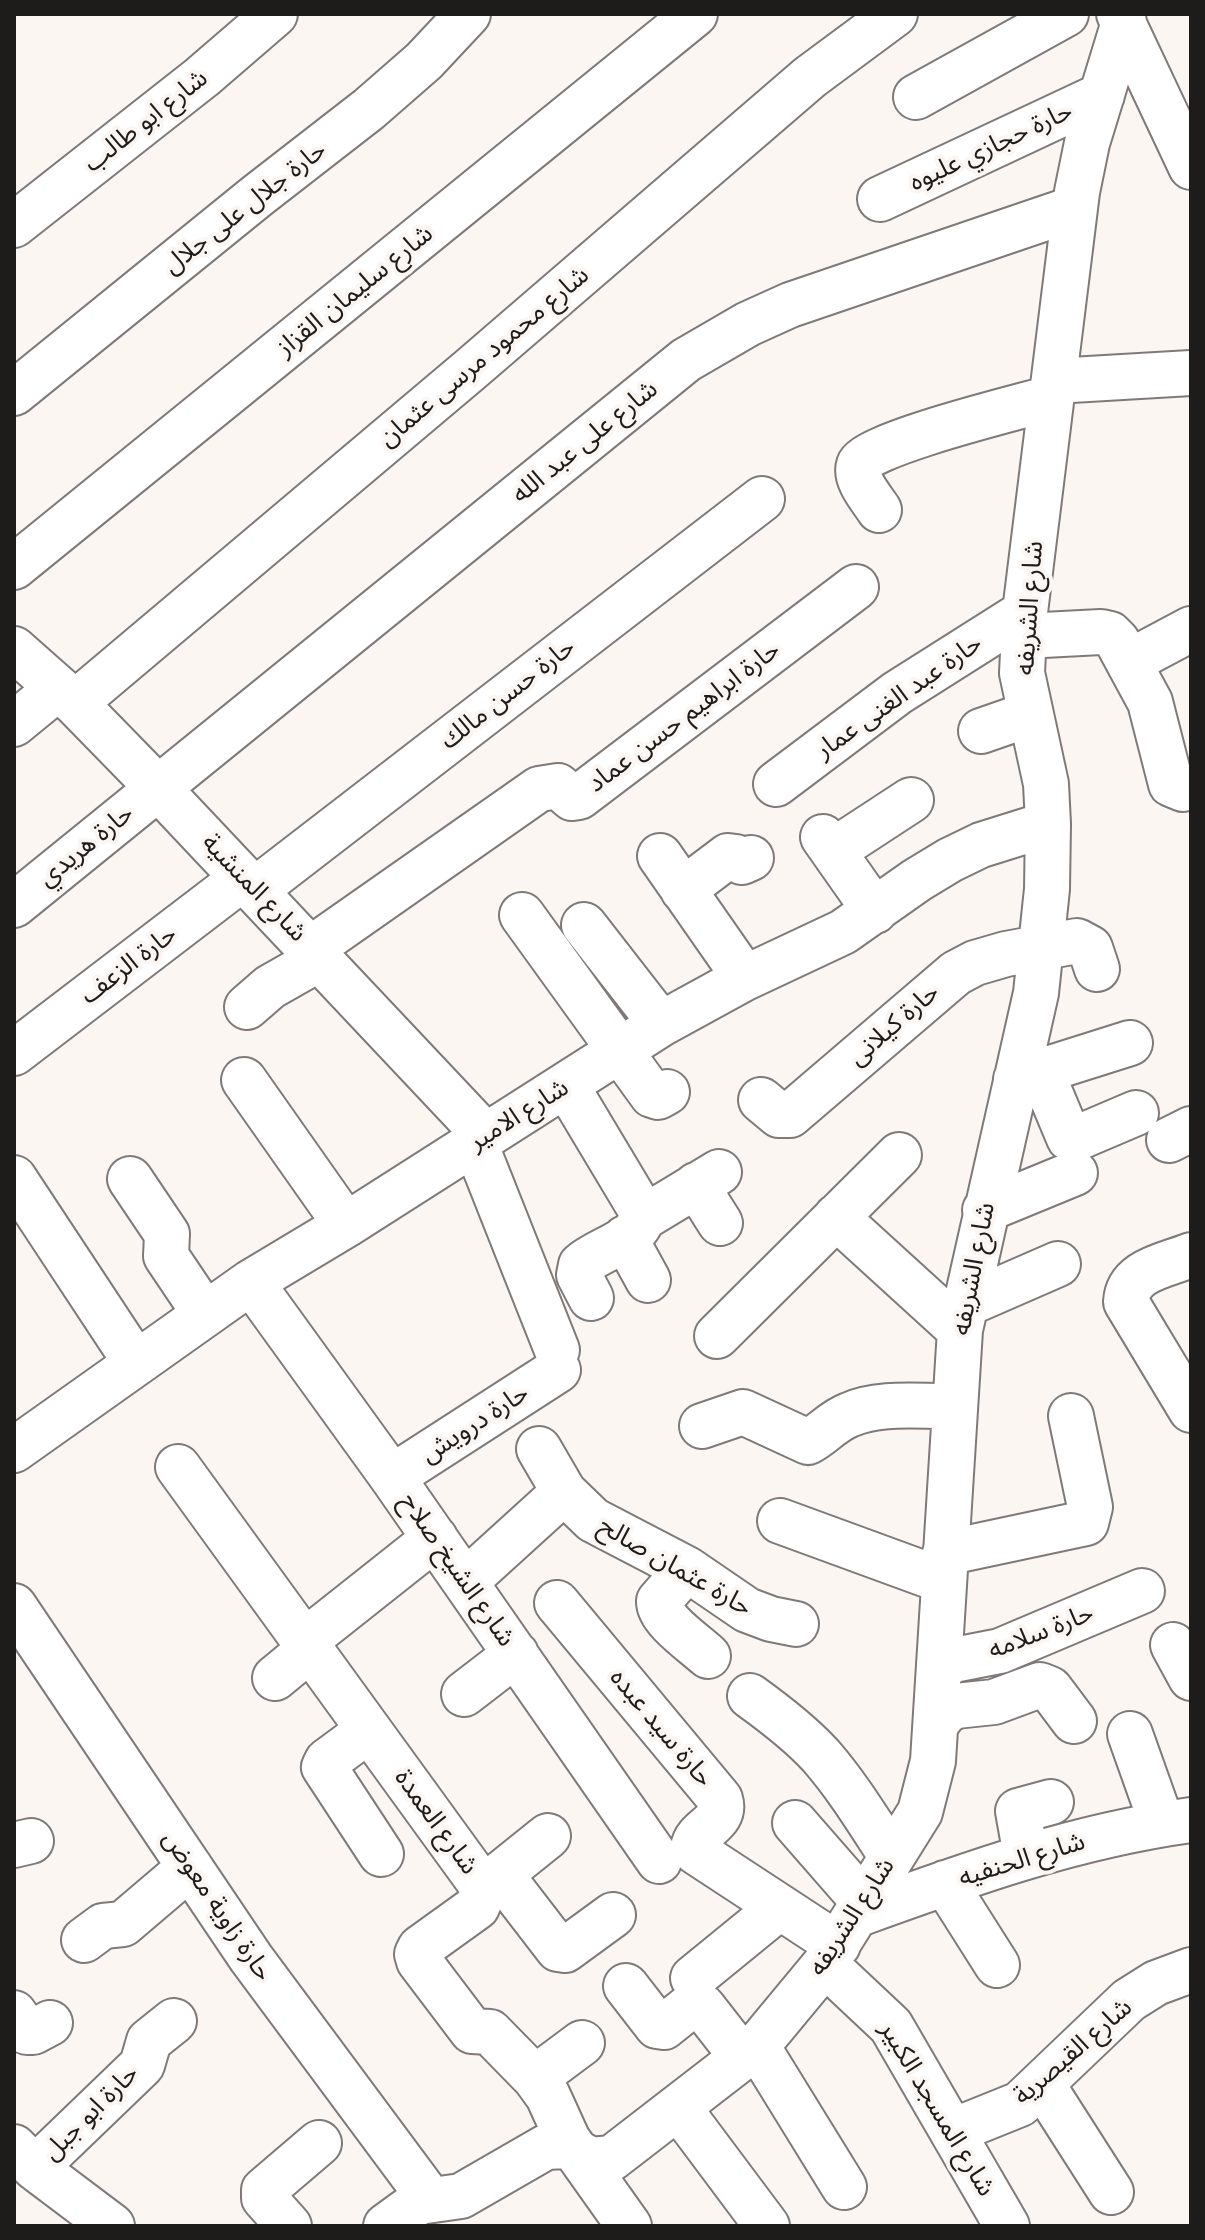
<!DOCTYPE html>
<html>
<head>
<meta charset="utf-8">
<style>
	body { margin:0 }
	#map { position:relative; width:1205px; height:2240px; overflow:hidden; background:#fcf6f3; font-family:Karla,sans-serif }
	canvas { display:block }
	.frame { position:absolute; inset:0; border:16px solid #1e1c1b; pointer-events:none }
</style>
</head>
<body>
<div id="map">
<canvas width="1205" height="2240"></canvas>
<div class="frame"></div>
</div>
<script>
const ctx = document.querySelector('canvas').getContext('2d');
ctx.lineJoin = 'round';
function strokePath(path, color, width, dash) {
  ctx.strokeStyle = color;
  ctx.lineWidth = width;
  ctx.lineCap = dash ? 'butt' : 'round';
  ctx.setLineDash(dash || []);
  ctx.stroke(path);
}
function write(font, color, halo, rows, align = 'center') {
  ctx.font = font + ' Karla,"Noto Sans Arabic",sans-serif';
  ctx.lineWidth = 8;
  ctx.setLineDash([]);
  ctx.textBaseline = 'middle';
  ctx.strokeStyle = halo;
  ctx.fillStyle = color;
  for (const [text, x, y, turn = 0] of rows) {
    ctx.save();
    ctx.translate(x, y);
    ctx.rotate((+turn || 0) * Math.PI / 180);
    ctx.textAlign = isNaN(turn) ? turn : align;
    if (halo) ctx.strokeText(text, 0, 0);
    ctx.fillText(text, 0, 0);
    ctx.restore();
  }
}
const minor = new Path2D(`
	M1119,14L1191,167
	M916,97L1066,14
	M880,199L1102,95
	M14,225L202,77L275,14
	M1054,381L1191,373
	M14,393L257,196L369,109L424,61L468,14
	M879,510C872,499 854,479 859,465C866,444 1023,406 1051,398
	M14,567L695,14
	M1024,636L1101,632L1110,634L1117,641L1150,702L1171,784L1183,789L1191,787
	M14,649L75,703L158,788L486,1136
	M1129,662L1191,629
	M75,703L471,369L810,77L895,14
	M14,724L58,688
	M981,731L1030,714
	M776,784L897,693L1025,612
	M823,837L875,911
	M833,851L911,800
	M660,856L745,978
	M255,890L762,499
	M683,890L728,856L736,857L742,862L751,858
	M14,905L686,360L748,324L790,305L1075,208
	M522,915L652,1095L658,1097L667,1092
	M584,925L661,1024
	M312,948L539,789L558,786L572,798L579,797L856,587
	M247,1007L270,987L321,958
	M14,1053L243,878
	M1041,1071L1069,1138L1075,1139L1136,1113
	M1016,1079L1130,1043
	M244,1080L346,1225
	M566,1085L642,1212C645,1239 598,1249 581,1265L579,1275L591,1298
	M761,1100L779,1115H790L956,973L975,963L1006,954L1077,941L1090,948L1097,969
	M1169,1140L1191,1129
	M475,1143L557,1350
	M14,1178L136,1363
	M130,1179L167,1234L166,1256L205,1314
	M696,1185L720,1223
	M985,1210L1075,1173
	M836,1217L960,1330
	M643,1218L719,1172
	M625,1238L648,1280
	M1191,1255C1164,1266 1128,1270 1126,1302L1191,1410
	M251,1282L392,1477L659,1861
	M964,1305L1058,1264
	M717,1336L899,1155
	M702,1426L743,1412L808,1442C822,1435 833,1421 849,1415C880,1401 921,1407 954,1406
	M539,1449L564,1492L593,1520L687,1569L747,1610L771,1619L796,1624
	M14,1450L251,1282L346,1225L661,1024L745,978L843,932L917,880L950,860L981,845L1048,824
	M178,1467L480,1883L482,1895L477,1907L420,1948L417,1954L419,1961L472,2031L490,2032L535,2078L548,2096L568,2140L629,2226
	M392,1477L558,1370
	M780,1521L944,1581
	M945,1553L1086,1523L1090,1507L1071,1416
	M687,1569L659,1601C658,1619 694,1643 708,1656
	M465,1582L564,1492
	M557,1603L720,1799C728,1824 696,1827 693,1848L696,1852L838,1945
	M14,1606L251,1958L430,2199
	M305,1641L435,1538
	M1173,1645L1191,1678
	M939,1669L954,1660L1000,1651L1142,1591
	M275,1678L310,1649
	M464,1694L516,1654
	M750,1696C775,1714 800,1733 821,1756C848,1787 869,1822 892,1857
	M936,1724L945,1712L956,1706L994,1702L1040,1685L1050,1689L1074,1721
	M369,1730L327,1761L324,1767L381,1854
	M1130,1734L1162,1824
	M795,1823L864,1902
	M14,1845L31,1841
	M1026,1856L1018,1811L1051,1802
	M501,1875L558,1949L565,1950L613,1915
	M945,1883L997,1965
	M482,1889L548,1836
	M856,1915C966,1875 1074,1836 1191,1820
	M84,1940L103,1926L123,1924L190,1867
	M825,1964L891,2026L1007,2226
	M693,1978L780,1907
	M626,1986L657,2026L664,2027L689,2007H703L742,2057
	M14,2013L27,2032H33L50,2023
	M757,2046L844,2187
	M535,2078L582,2043
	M1042,2084L1111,2192
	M678,2107L767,2226
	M953,2131L1020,2104L1129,2000L1156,1983L1191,1970
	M14,2147L35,2168L112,2226
	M35,2168L142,2065L149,2041L174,2021
	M289,2226L264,2198V2190L319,2143
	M386,2226L419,2202L461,2196L546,2147L566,2146L591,2160L612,2158L757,2046L825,1964L920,1812L933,1761L960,1330L1036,993L1047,889L1048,824L1046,784L1022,673L1025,612L1077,192L1087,143L1124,22`);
strokePath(minor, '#7f7a78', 48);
strokePath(minor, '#fff', 44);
write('26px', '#1e1c1b', '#fcf6f3', [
	["شارع ابو طالب",146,121,-38],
	["حارة حجازي عليوه",991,147,-25],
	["حارة جلال على جلال",245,208,-38],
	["شارع سليمان القزاز",355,291,-39],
	["شارع محمود مرسى عثمان",484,357,-40],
	["شارع على عبد الله",585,442,-39],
	["شارع الشريفه",1030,608,-86],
	["حارة حسن مالك",508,694,-38],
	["حارة عبد الغنى عمار",899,697,-35],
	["حارة ابراهيم حسن عماد",684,717,-37],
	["حارة هريدي",86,846,-39],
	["شارع المنشية",254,888,46],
	["حارة الزعف",129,965,-37],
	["حارة كيلانى",894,1025,-41],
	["شارع الامير",519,1115,-32],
	["شارع الشريفه",974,1269,-79],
	["حارة درويش",475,1424,-33],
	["حارة عثمان صالح",675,1567,30],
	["شارع الشيخ صلاح",457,1570,55],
	["حارة سلامه",1041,1632,-21],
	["حارة سيد عبده",661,1728,50],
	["شارع العمدة",436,1822,54],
	["شارع الحنفيه",1022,1860,-17],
	["حارة زاوية معوض",217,1906,56],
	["شارع الشريفه",852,1917,-57],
	["شارع القيصرية",1073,2052,-41],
	["شارع المسجد الكبير",937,2109,59],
	["حارة ابو جبل",91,2113,-45]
]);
</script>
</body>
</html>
